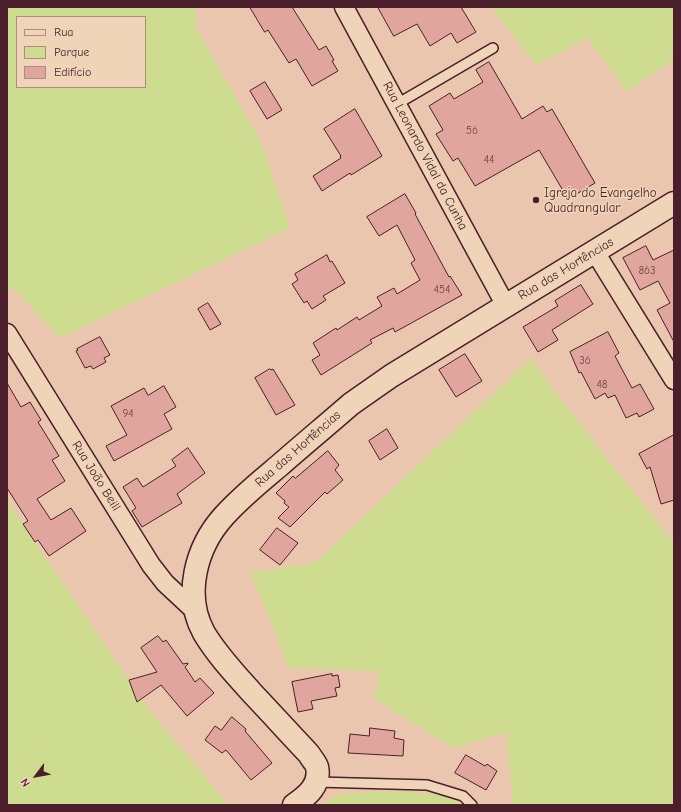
<!DOCTYPE html>
<html>
<head>
<meta charset="utf-8">
<style>
	body { margin:0 }
	#map { position:relative; width:681px; height:812px; overflow:hidden; background:#ebc6af; font-family:"Comic Neue",sans-serif }
	canvas { display:block }
	.frame { position:absolute; inset:0; border:8px solid #4a1f2b; pointer-events:none }
	.legend { position:absolute; left:16px; top:16px; width:130px; height:72px; box-sizing:border-box; background:#f0d4b7; border:1px solid #ae8c7f; margin:0; padding:5px 7px; list-style:none; font-size:12px; color:#4a1f2b }
	.legend li { display:flex; align-items:center; gap:8px; height:20px }
	.legend b { width:20px; border:1px solid #ae8c7f }
	.north { position:absolute; left:16px; top:756px; width:40px; height:40px; -webkit-text-stroke:3px #f0d4b7; paint-order:stroke; rotate:238deg; font-size:11px; font-weight:700; line-height:16px; text-align:center; color:#4a1f2b }
	.north::after { content:''; display:block; margin:auto; width:14px; height:18px; background:#4a1f2b; clip-path:polygon(50% 0,100% 100%,50% 72%,0 100%) }
</style>
</head>
<body>
<div id="map">
<canvas width="681" height="812"></canvas>
<div class="frame"></div>
<ul class="legend">
<li><b style="height:5px;background:#f0d4b7"></b>Rua</li>
<li><b style="height:11px;background:#cedc8f"></b>Parque</li>
<li><b style="height:11px;background:#e0a69d"></b>Edifício</li>
</ul>
<div class="north">N</div>
</div>
<script>
const ctx = document.querySelector('canvas').getContext('2d');
ctx.lineJoin = 'round';
function fillPath(path, color) {
  ctx.fillStyle = color;
  ctx.fill(path, 'evenodd');
}
function strokePath(path, color, width, dash) {
  ctx.strokeStyle = color;
  ctx.lineWidth = width;
  ctx.lineCap = dash ? 'butt' : 'round';
  ctx.setLineDash(dash || []);
  ctx.stroke(path);
}
function write(font, color, halo, rows, align = 'center') {
  ctx.font = font + ' "Comic Neue",sans-serif';
  ctx.lineWidth = 3;
  ctx.setLineDash([]);
  ctx.textBaseline = 'middle';
  ctx.strokeStyle = halo;
  ctx.fillStyle = color;
  for (const [text, x, y, turn = 0] of rows) {
    ctx.save();
    ctx.translate(x, y);
    ctx.rotate((+turn || 0) * Math.PI / 180);
    ctx.textAlign = isNaN(turn) ? turn : align;
    if (halo) ctx.strokeText(text, 0, 0);
    ctx.fillText(text, 0, 0);
    ctx.restore();
  }
}
fillPath(new Path2D(`
	M7,7H196V27L262,144L290,228L60,338L14,289L7,290ZM17,17H145V87H17Z
	M491,7H674V59L627,92L588,38L536,65Z
	M530,359L670,539L674,536V805H516L513,804L506,732L453,748L375,699L379,671L289,668L251,573L316,562Z
	M7,501L153,715L229,805H7Z
	M400,791L457,797L466,805H324L333,797L347,793Z`), '#cedc8f');
const building = new Path2D(`
	M250,7H292L319,50L326,46L334,60L332,61L338,71L312,86L296,59L289,63L268,30L265,32Z
	M378,7H461L476,32L457,43L451,33L430,46L417,24L394,36Z
	M489,62L522,119L543,106L547,112L552,109L595,183L568,199L539,150L475,186L458,158L453,161L436,134L443,130L429,106L450,93L454,99L483,82L476,70Z
	M265,82L282,110L267,119L250,91Z
	M355,109L382,156L351,175L350,173L322,191L313,176L341,158L340,156H341L324,129Z
	M405,194L416,213L415,214L449,277L450,276L462,295L395,332L393,328L370,340L372,343L321,375L312,360L320,355L313,343L336,328L337,330L357,317L359,320L382,306L377,297L394,288L397,294L420,280L411,263L415,260L397,225L379,236L367,217Z
	M646,246L653,260L674,250V342L657,310L670,303L658,281L640,290L623,258Z
	M327,255L330,262L332,261L345,283L323,296L326,300L312,309L307,301L304,303L292,284L298,280L295,274Z
	M581,285L593,304L552,330L558,340L538,352L523,327L558,306L555,301Z
	M208,303L221,324L210,330L198,309Z
	M608,332L619,353L615,356L632,388L640,384L654,409L639,417L637,413L626,418L615,395L608,398L605,393L595,399L581,372L579,373L570,352Z
	M100,337L110,355L104,358L106,362L93,369L91,366L85,368L76,351L78,350L77,349Z
	M465,354L482,381L456,397L439,370Z
	M270,369L271,370L273,369L295,405L276,415L255,378Z
	M7,383L21,407L30,402L41,420L38,422L59,456L52,460L65,481L37,499L51,520L71,508L86,531L49,556L38,540L35,542L23,524L28,521L7,488Z
	M164,386L176,407L164,414L172,429L114,461L106,446L127,435L111,406L144,388L148,395Z
	M387,429L398,448L380,460L369,441Z
	M674,435V500L661,504L650,467L647,469L639,454Z
	M188,448L205,473L177,494L182,503L142,527L132,511L136,508L123,487L137,478L143,487L176,466L172,460Z
	M328,451L339,465L335,470L343,480L327,494L325,492L290,527L278,518L289,507L284,503L285,501L276,493L293,476L295,478Z
	M277,528L298,543L280,565L260,550Z
	M158,636L163,642L166,640L183,664L188,663V664L185,667L195,682L200,678L214,693L187,716L161,685L137,702L129,680L157,672L141,648Z
	M332,674V676L338,675L340,687L335,688L337,696L311,701L313,709L298,712L292,682Z
	M232,717L246,729L245,731L272,763L251,780L226,750L222,753L205,740L215,726L221,730Z
	M370,728L395,731L394,738L404,740L403,756L348,753L350,734L369,736Z
	M466,755L485,766L487,764L497,771L486,790L455,773Z`);
fillPath(building, '#e0a69d');
strokePath(building, '#4a1f2b', 1);
const service = new Path2D(`
	M397,104L493,48
	M317,782L427,785L463,796L472,805`);
const minor = new Path2D(`
	M344,7L506,306
	M595,252L674,380
	M7,333L151,565L165,583L195,611`);
const tertiary = new Path2D(`
	M294,805C307,796 321,785 317,767C316,763 311,758 309,754C290,734 272,714 253,694C236,675 217,655 204,633C183,595 196,547 224,516C241,497 261,481 280,465C304,444 328,424 351,404L391,376L674,203`);
strokePath(service, '#4a1f2b', 12);
strokePath(minor, '#4a1f2b', 21);
strokePath(tertiary, '#4a1f2b', 25);
strokePath(service, '#f0d4b7', 9);
strokePath(minor, '#f0d4b7', 18);
strokePath(tertiary, '#f0d4b7', 22);
for (const [x, y, r, color] of [
	[536,200,4,"#4a1f2b"]
]) {
  const dot = new Path2D();
  dot.arc(x, y, r, 0, 2 * Math.PI);
  ctx.fillStyle = color;
  ctx.fill(dot);
  strokePath(dot, '#f0d4b7', 1.5);
}
write('11px', '#704148', null, [
	["56",472,131],
	["44",489,160],
	["863",647,271],
	["454",442,290],
	["36",585,361],
	["48",602,385],
	["94",128,414]
]);
write('13px', '#4a1f2b', '#f0d4b7', [
	["Rua Leonardo Vidal da Cunha",425,156,62],
	["Rua das Hortências",566,269,-31],
	["Rua das Hortências",298,449,-41],
	["Rua João Beill",96,476,58]
]);
write('13px', '#4a1f2b', '#f0d4b7', [
	["Igreja do Evangelho",544,193],
	["Quadrangular",544,208]
], 'left');
</script>
</body>
</html>
